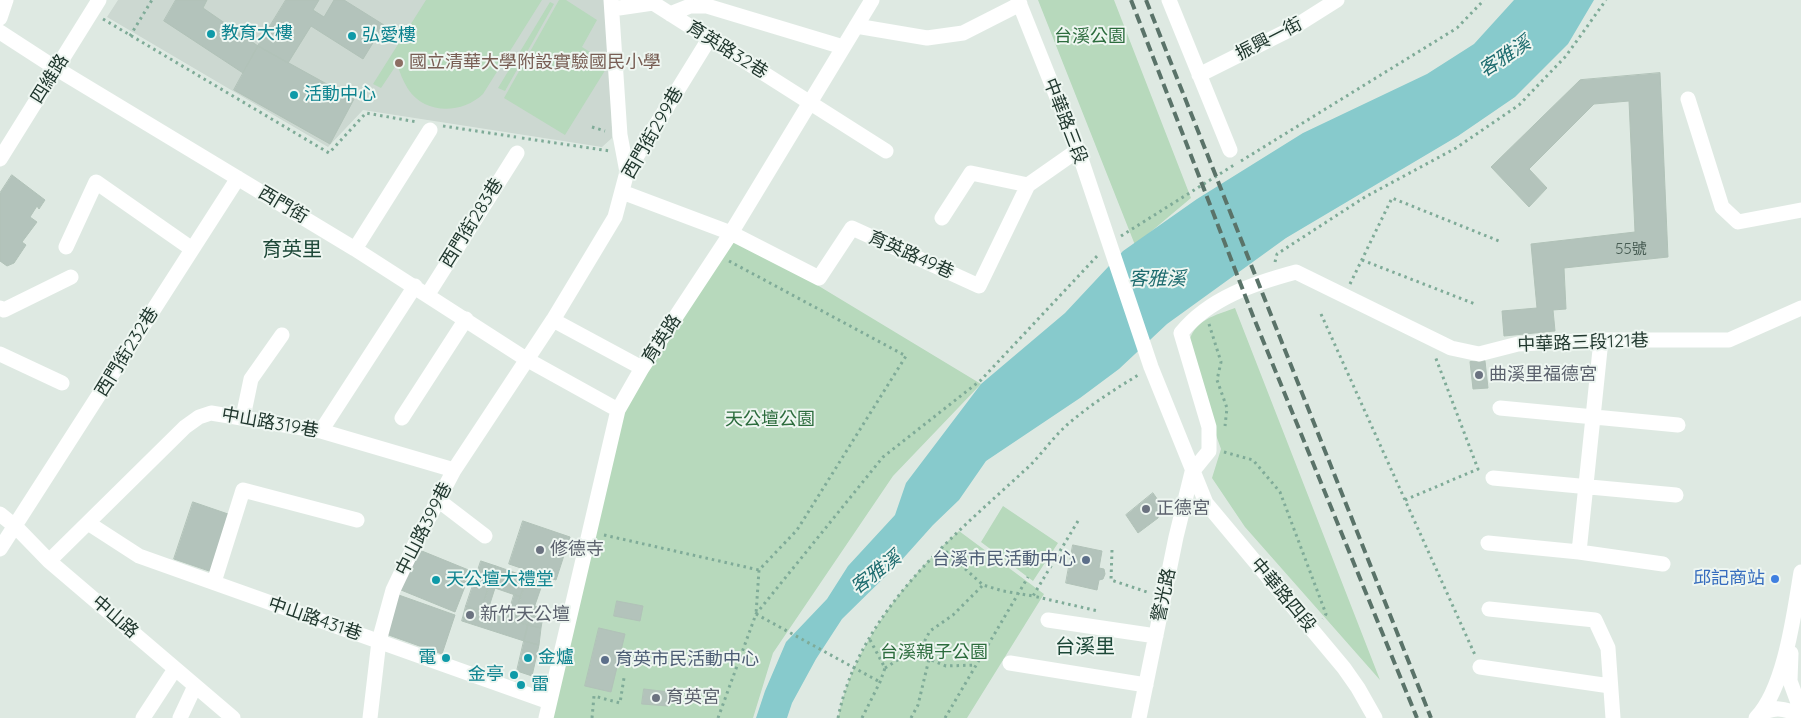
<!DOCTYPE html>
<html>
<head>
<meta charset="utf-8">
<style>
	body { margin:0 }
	canvas { display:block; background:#dee9e2 }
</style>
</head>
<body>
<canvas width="1801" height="718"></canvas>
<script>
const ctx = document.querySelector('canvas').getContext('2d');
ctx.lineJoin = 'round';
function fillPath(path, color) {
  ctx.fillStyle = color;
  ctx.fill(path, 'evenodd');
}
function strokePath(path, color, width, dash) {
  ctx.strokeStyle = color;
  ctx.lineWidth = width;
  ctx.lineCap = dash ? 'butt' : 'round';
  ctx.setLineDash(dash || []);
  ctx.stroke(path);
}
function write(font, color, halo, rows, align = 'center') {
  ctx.font = font + ' Quicksand,"Noto Sans TC",sans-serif';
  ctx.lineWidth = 4;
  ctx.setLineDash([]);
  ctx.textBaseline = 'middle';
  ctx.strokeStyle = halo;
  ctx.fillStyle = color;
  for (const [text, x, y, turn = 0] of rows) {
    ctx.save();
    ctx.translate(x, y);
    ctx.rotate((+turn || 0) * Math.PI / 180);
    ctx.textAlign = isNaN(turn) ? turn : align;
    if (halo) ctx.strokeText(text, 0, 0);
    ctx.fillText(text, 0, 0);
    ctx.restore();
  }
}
fillPath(new Path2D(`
	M118,0H607L610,16L612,138L602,147L363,110L328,147L107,17Z`), '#ccd8d1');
fillPath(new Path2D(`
	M426,0H542L483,94C462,114 425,115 408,89C403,81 400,73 397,64L381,88L373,84Z
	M559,0H566L597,20L582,47L609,64L565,135L504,98Z
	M1038,0H1114L1191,198L1135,245Z
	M550,2L554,4L505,91L498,88Z
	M731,233L981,384L893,476L773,653L753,718H549L618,410Z
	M1235,308L1380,680L1245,527L1212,478L1221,449L1186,351C1193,320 1208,318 1235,308Z
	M1003,506L1058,543L1033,581L981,542Z
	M959,531L1044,594L967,718H838C852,647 906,578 959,531Z`), '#b7d9bc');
fillPath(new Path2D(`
	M1514,0H1594L1568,44L1515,97L1458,136L1286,238L1167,324L1119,369L1080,398L986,461L959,500L933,525L899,563L842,619L816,659L792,703L787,718H756L765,691L786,642L827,599L848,566L895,515L906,483L981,384L1065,313L1123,251L1197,199L1303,133L1427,74L1474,44Z`), '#87cacc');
const building = new Path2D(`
	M176,0H207L203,8L258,46L243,73L164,21Z
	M286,0H319L313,10L324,17L334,0H344L384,25L363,59L311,26L288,63L258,46Z
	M258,46L354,99L330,144L234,90Z
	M1660,73L1668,257L1564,268L1566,309L1553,310L1555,331L1504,336L1502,311L1537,308L1531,244L1635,232L1629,101L1594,104L1529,169L1547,188L1529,207L1491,167L1580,80Z
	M12,175L45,200L39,209L37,206L30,217L37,222L22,242L26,245L14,263L7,266L0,261V193Z
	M1485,361L1488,388L1473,389L1470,362Z
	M1153,493L1160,503L1158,518L1138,533L1126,515Z
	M193,502L231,515L212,572L174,559Z
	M523,521L570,537L556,580L509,564Z
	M1073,545L1102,551L1099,568L1104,569L1105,574L1103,579L1099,580L1097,590L1066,583Z
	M417,549L471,571L455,612L401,590Z
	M481,561L496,566L481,611L466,606Z
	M496,566L527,577L521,597L489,586Z
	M527,577L543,582L528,625L513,621Z
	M489,586L495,588L487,613L481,611Z
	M396,594L455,615L442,654L383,633Z
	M514,595L521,597L513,621L507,619Z
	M617,601L643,606L640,621L614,616Z
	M466,606L528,625L524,641L462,621Z
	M535,606L544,610L541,628L528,625Z
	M528,625L541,628L539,645L524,641Z
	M599,628L625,634L611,692L585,686Z
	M524,641L539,645L532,676L517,671Z
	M644,689L669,692L668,706L642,704Z`);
fillPath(building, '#b3c3bb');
strokePath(building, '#b1c2b8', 1);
strokePath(new Path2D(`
	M103,19L329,153L366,113L417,122
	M130,36L152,0
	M443,126L516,137
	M592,127L605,131
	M522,138L610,151
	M1241,161L1457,28L1484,0
	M1121,236L1234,165
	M1362,260L1475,304
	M729,261L906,356L797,530L759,570L756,614
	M1275,262L1277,254L1365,197L1456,148L1519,105L1566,56L1606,0
	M1350,284L1392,198L1499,241
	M1321,314L1475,655
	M1209,324L1221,362L1217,380L1227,408L1225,426
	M1224,452L1253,460L1280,492L1326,614L1323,619
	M1405,500L1478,469L1435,356
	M1078,521L1033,596L1098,611
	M604,535L759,570
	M941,547L983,585L1003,591L1033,596
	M1112,550L1111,580L1150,593
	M929,659L923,644L930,631L953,615L983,585
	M885,668L923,644
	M592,718L594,696L620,703L624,678
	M718,718L756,614L883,457L981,380L1099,254
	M838,718C859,613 949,540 1024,471C1040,457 1052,438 1068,424C1090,405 1115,389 1140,374
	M862,718L880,682L885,668L869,638
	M911,718L918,705L929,659L946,666L976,665
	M945,718L1028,577`), '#7fab98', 3, [2.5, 4]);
strokePath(new Path2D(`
	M611,0L620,135L627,172
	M1018,0L1078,150L1151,367L1206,503L1344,668L1358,688L1375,718
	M1169,0L1230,150
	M612,9L653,3L886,151
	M670,14L690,6H707L843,47
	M0,18L6,0
	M856,26L927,38L963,33L1020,4
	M0,32L57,69L355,249L526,359L618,410
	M1199,75L1291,29L1337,0
	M1688,99L1722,207L1738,222L1801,210
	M0,159L99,0
	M622,192L731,233L819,278L852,228L979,286L1028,185L1078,150
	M942,218L971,173L1028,185
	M66,247L96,182L192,249
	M355,249L430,130
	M428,294L517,153
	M0,308L4,310L71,277
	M553,320L642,368
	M0,354L62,383
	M1500,408L1678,425
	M243,417L251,379L282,335
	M402,418L466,319
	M321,431L415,286
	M1493,478L1676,495
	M438,500L485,536
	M0,514L16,527L49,561L233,718
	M88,523L139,556L549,702
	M1488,543L1579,552L1663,564
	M0,549L238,178
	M1579,552L1601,340
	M49,561L185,427L199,417L211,413L321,431L454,470
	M214,582L243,490L357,520
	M1489,609L1595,620L1608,648L1613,718
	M1048,620L1156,636
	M1791,653L1790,681L1801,711
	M1010,663L1146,685
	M1480,667L1610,686
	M1757,717C1772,705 1787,707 1801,718
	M143,718L175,669
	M180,718L195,686
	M370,718L379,641L393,590L415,544L454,470L553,320L615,217L627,172L709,39
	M546,718L618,410L642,368L731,233L872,0
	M1139,718L1176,537L1192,472L1209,451V427L1181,333C1209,298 1255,283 1296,272L1451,348L1479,354L1518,344L1601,340H1729L1801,308
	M1756,718C1785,688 1794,613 1801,572`), '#fff', 15);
strokePath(new Path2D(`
	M1131,0L1253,316L1417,718
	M1146,0L1431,718`), '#5a7369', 4, [10, 5]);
strokePath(new Path2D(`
	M756,614L880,682`), '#7fab98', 3, [2.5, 4]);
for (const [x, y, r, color] of [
	[211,34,5,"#0f9aa8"],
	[352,36,5,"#0f9aa8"],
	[399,63,5,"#8d6e63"],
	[294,95,5,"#0f9aa8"],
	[1479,375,5,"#6b7280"],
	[1146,509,5,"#6b7280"],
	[540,550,5,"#6b7280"],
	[1086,560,5,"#5c6f8a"],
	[1775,579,5,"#3f7fe0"],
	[436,580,5,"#0f9aa8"],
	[470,615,5,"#6b7280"],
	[446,658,5,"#0f9aa8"],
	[528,658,5,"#0f9aa8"],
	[605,660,5,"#5c6f8a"],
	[514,675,5,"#0f9aa8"],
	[521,685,5,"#0f9aa8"],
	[656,698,5,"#6b7280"]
]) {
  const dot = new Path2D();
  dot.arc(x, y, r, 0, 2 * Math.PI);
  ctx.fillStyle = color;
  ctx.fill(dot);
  strokePath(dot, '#eef6f1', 2);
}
write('15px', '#455a51', null, [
	["55號",1631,249]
]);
write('18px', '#0d838f', '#eef6f1', [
	["教育大樓",221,34],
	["弘愛樓",362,36],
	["活動中心",304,95],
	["天公壇大禮堂",446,580],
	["電",436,658,"right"],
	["金爐",538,658],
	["金亭",504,675,"right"],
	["雷",531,685]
], 'left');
write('18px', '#2c6c3d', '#eef6f1', [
	["台溪公園",1090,37],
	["天公壇公園",770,420],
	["台溪親子公園",934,653]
]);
write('18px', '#20372e', '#eef6f1', [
	["振興一街",1269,39,-27],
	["育英路32巷",727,50,32],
	["四維路",50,79,-58],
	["中華路三段",1065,121,69],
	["西門街299巷",653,133,-60],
	["西門街",283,205,31],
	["西門街283巷",472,223,-58],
	["育英路49巷",911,255,24],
	["育英路",662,339,-57],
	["中華路三段121巷",1583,343,-2],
	["西門街232巷",127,352,-58],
	["中山路319巷",270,423,10],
	["中山路399巷",424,529,-63],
	["警光路",1164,595,-78],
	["中華路四段",1283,595,50],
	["中山路",115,617,41],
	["中山路431巷",315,619,19]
]);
write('18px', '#785e54', '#eef6f1', [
	["國立清華大學附設實驗國民小學",409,63]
], 'left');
write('18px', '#5b616d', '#eef6f1', [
	["曲溪里福德宮",1489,375],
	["正德宮",1156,509],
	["修德寺",550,550],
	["新竹天公壇",480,615],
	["育英宮",666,698]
], 'left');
write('18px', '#4e5e75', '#eef6f1', [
	["台溪市民活動中心",1076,560],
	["育英市民活動中心",615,660,"left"]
], 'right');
write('18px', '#366cbe', '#eef6f1', [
	["邱記商站",1765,579]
], 'right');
write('italic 19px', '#1e6c6f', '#eef6f1', [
	["客雅溪",1505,57,-33],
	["客雅溪",1157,279],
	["客雅溪",876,573,-37]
]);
write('20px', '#1d4838', '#eef6f1', [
	["育英里",292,250],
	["台溪里",1085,647]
]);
</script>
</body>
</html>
